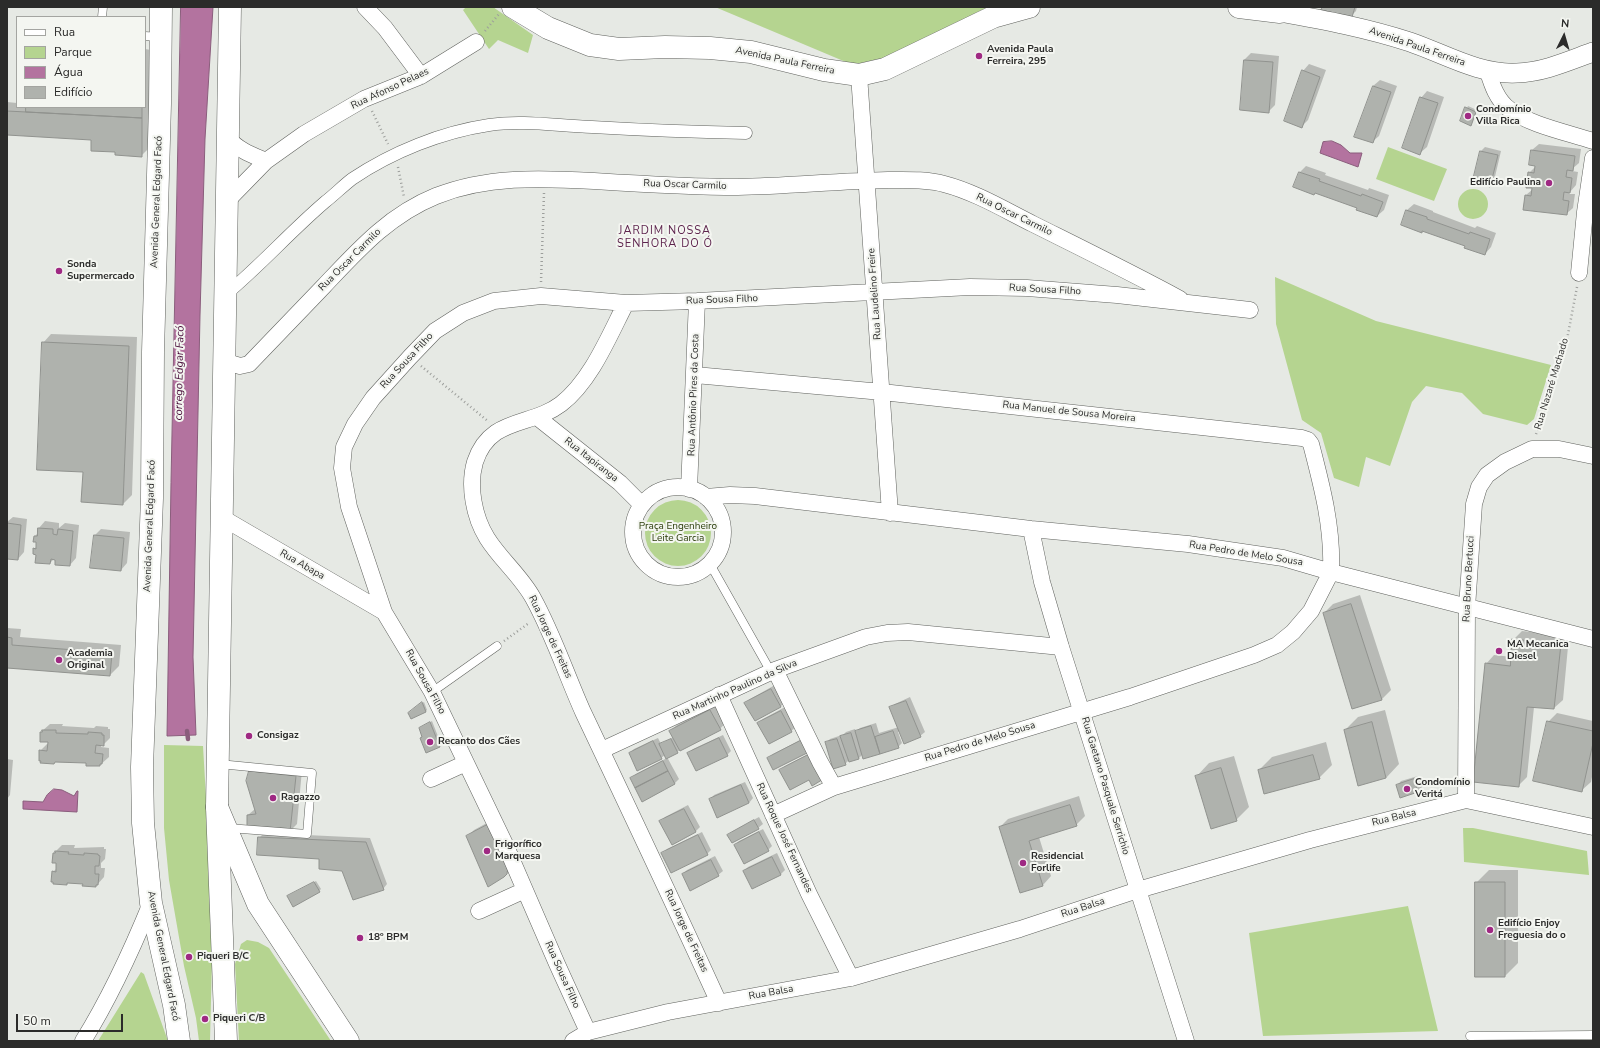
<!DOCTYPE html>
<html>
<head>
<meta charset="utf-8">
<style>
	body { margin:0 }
	#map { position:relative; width:1600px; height:1048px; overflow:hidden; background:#e6e9e4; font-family:"Nunito Sans",sans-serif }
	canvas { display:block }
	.frame { position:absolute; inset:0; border:8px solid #2b2b2a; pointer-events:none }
	.legend { position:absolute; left:16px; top:16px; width:130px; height:92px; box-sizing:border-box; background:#f4f6f1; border:1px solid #a4a5a1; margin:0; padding:5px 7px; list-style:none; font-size:12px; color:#2b2b2a }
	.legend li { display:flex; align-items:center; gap:8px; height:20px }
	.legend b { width:20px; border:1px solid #a4a5a1 }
	.north { position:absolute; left:1544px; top:16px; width:40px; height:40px; -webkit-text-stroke:3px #f4f6f1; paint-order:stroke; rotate:5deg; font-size:11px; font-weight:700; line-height:16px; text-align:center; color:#2b2b2a }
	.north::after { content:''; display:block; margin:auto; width:14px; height:18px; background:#2b2b2a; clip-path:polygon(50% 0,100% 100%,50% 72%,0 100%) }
	.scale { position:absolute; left:16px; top:1014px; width:107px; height:18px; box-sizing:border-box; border:2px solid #2b2b2a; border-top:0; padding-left:5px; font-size:12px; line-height:14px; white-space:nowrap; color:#2b2b2a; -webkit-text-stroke:3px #f4f6f1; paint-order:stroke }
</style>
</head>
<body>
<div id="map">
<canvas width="1600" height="1048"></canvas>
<div class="frame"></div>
<ul class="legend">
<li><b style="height:5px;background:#fff"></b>Rua</li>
<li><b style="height:11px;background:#b5d490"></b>Parque</li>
<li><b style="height:11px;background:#b3739f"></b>Água</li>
<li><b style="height:11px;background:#afb2ad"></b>Edifício</li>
</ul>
<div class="north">N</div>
<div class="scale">50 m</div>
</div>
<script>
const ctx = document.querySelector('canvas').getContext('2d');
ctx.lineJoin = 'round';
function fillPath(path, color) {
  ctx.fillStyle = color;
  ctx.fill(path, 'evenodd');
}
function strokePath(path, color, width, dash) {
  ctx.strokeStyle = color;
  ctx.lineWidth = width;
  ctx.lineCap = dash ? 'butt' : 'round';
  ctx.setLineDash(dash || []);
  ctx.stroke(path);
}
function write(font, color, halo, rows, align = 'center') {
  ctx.font = font + ' "Nunito Sans",sans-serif';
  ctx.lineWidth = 4;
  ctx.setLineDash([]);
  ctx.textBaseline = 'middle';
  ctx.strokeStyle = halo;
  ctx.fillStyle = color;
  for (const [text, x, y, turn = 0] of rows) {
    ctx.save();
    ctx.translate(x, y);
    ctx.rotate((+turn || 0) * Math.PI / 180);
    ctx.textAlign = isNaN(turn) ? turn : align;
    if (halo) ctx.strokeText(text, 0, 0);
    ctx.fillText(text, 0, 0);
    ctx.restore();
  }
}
fillPath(new Path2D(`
	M466,7H493L533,35L528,53L498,40L489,49L463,10Z
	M715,7H985L986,8L883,58L853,65Z
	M1388,147L1447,169L1434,201L1376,179Z
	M1458 204a15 15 0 1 1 30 0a15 15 0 1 1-30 0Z
	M1275,277L1376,321L1551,365L1534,419L1527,425L1483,414L1462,393L1426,386L1412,402L1390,466L1366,457L1359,487L1334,478L1321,433L1302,420L1276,324Z
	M645 533a33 33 0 1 1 66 0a33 33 0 1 1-66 0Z
	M164,745L203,746L213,917L210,1041H199L196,1018L184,966L169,880L164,828Z
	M1463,828H1473L1587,851L1589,875L1464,862Z
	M1408,906L1438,1031L1263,1036L1249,933Z
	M247,940L258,942L269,948L331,1041H239L235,964L241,944Z
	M141,972L144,974L168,1041H98Z`), '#b5d490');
const water = new Path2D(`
	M181,7H213L205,139L200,315L193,657L196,735L167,736L171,483Z
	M1332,141L1341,145L1350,153H1362L1358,167L1320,153L1323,142Z
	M54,789L62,790L74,796L77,791H78L77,812L23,809V801L43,802L47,795Z`);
fillPath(water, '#b3739f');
strokePath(water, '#8a5d7c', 1);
fillPath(new Path2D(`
	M1324,7H1357L1356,11L1352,15Z
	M145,49L151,50L150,147L141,156L116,152L92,139L7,134V102L17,103V107H145Z
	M1251,53L1279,56L1275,105L1268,112L1241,110L1244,60Z
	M1309,64L1326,70L1308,120L1301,127L1303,71Z
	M1380,80L1397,86L1379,136L1372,142L1373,86Z
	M1427,91L1444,97L1427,147L1420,153L1421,98Z
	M1468,106L1477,110L1471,124L1461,120Z
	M1539,144L1581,149L1579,163L1572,169V171L1578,172L1576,185L1570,192L1569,194H1575L1573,208L1566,214L1526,195L1533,189L1529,173L1536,166L1532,150Z
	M1485,147L1501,151L1494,181L1490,185L1481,151Z
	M1306,166L1326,173L1325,175L1368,190L1369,188L1389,195L1384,210L1377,216L1358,207L1300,172Z
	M1414,204L1433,211V212L1475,228L1477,226L1496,233L1491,247L1485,254L1466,245L1423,230L1422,232L1402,225L1407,210Z
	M51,334L137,337L132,495L123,504L84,471L43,343Z
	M13,517L27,519L24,552L18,559L7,558V522Z
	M45,521L59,523V528L65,523L79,525L76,558L70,565L56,559H54L50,563L37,554L34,549L37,546L35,536L38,533L39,528Z
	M101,529L130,532L127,563L121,570L95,535Z
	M1360,595L1391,690L1382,699L1353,707L1324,613L1333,604Z
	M7,628L21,629L20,637L121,645L119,666L110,675L7,668Z
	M1522,631L1569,636L1563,700L1554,708L1534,707L1527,777L1518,786L1486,664L1494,655L1512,657L1513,640Z
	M775,685L785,702L781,706L746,703L750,699Z
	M910,697L925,732L920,736L900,731L898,732L902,743L898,747L864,758L863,754L859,758L849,760L845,764L826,743L830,739L842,735V736L846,732L855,729L856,732L860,728L876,723L879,733L899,727L891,708L895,704Z
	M424,702L427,710L425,712L412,711Z
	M717,704L726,722L720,729L667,757L679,779L675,783L642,800L631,779L636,774L667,758L665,755L661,758L630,753L634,749L658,738L661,744L673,737L670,731L677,725Z
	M785,707L796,727L791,731L758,724L763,719Z
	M1385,710L1399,764L1386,778L1345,730L1358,717Z
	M1557,713L1593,721V772L1591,782L1582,790L1548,722Z
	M432,721L441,744L439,746L421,738L423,736L420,728Z
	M50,724H63L62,726L94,728L96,726L108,727V729H110V738L103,745L101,744V747L109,748V757L100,765L40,751L47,744H49V741L41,732Z
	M723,735L731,751L727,755L689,753L693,749Z
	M806,737L812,747L769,758L773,754Z
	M1326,742L1332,765L1319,778L1259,770L1272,757Z
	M816,750L809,779L781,770L785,766Z
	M1234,756L1249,807L1236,820L1196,777L1209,763Z
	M7,759L13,760L10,795L7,799Z
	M256,765L302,770L297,824L290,831L248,815L255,809L250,771Z
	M1418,776L1422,787L1417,792L1397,786L1401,781Z
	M745,782L753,798L749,803L710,800L714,795Z
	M1079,796L1085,816L1076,825L1039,837L1051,876L1043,885L1000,827L1008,819Z
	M688,805L700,827L696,831L672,844L661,822L665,817Z
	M759,817L763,824L758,828L729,835L733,831Z
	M496,818L511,869L504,876L467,837L474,830Z
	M763,829L772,846L768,850L735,846L739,841Z
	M702,832L711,850L707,854H663L667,849Z
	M264,833L370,838L387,884L383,889L320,858L259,838Z
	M62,845H75L74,848L104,847V849H106L105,859L101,863V868H105L104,877L96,886L84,883L69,882L67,884L53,872L57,868V862L54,853Z
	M777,853L785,870L781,874L752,887L744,871L748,867Z
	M715,856L723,871L718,875L683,874L687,870Z
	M1489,870H1518V963L1505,976L1476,883Z
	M316,881L321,889L319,891L290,895Z`), '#0003');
strokePath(new Path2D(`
	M187,731L188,739`), '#8a5d7c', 4.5);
const building = new Path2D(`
	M1323,7H1355L1352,17L1321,10Z
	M1244,60L1273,62L1269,113L1240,110Z
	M1302,70L1320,77L1302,128L1284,121Z
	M1373,86L1391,92L1373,143L1354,137Z
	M1420,97L1438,103L1420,155L1402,148Z
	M26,107H142V118L26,112Z
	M1465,107L1476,112L1471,126L1460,121Z
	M7,111L142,118V157L115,155V152L91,151V140L7,135Z
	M1531,150L1575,156L1573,171L1567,170L1566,177L1572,178L1570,193L1564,192L1563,200L1569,201L1567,215L1523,210L1525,195L1531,196L1532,188H1526L1528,172L1534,173L1535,166L1529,165Z
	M1480,151L1498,155L1490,187L1473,180Z
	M1299,172L1320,179L1319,181L1361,196L1362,194L1383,202L1377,217L1356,210L1357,208L1315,193L1314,195L1293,187Z
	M1406,210L1427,217V219L1469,234L1470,232L1490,239L1485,255L1464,248L1465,246L1422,231V233L1401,225Z
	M42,342L129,346L123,505L81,502L83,472L37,470Z
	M7,523L21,525L18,560L7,559Z
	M38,528L53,529V534L57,535L58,529L73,531L70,566L55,565V560L51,559L50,564L35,563L36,555L33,554V548L36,549V542H33L34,536H37Z
	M94,535L124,538L121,571L90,568Z
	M1351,604L1382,700L1352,709L1323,613Z
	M7,637L12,638V645L112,653L110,676L7,668Z
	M1512,639L1561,644L1554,709L1527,707L1519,787L1473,782L1485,663L1510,666Z
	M771,689L781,707L755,721L744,703Z
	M906,701L921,737L904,744L889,707Z
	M422,702L426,712L411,719L408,713Z
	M710,710L721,730L680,751L669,731Z
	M781,711L792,732L769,744L757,723Z
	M1547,721L1593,731V743L1582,792L1533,781Z
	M430,722L440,747L426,753L420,738L422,737L419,728Z
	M1372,722L1386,778L1358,786L1344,730Z
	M871,726L880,754L863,759L855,731Z
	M42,730H56V733L88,734V732L102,733V735H104V746L96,745L95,753L103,754L102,764H100V766H86V763L55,762L54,764L40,763L41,761H39V750L47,751L48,742H40V732H42Z
	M893,731L899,748L880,754L875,737Z
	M851,733L859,759L849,762L840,736Z
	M719,738L728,756L696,771L687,753Z
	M671,739L678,753L666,759L659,744Z
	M837,739L846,765L833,769L825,742Z
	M802,740L809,752L773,770L767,758Z
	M653,741L662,759L637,771L629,753Z
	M812,753L825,778L812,786L809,780L790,790L779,770Z
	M1313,755L1320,779L1264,794L1258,770Z
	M663,761L668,771L635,788L630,778Z
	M1221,768L1237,821L1211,829L1195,776Z
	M249,771L296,776L290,832L247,826V815L256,814L246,781Z
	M668,771L675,784L642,802L635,788Z
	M1414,779L1418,792L1400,798L1396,785Z
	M741,785L749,803L717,818L709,799Z
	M1070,805L1077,826L1029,841L1043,886L1020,893L999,827Z
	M684,809L696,832L672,845L659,821Z
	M754,820L759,829L732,843L727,835Z
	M489,824L508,866L507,874L504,877L488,887L466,836Z
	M759,832L769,851L744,864L734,845Z
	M698,835L708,855L671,873L661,853Z
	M258,837L366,842L384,890L353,900L342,871L319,869V859L257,855Z
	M55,851L69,852L68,854L84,855V853L98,854V855L100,856L99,866H95V874H99L98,885H96V887L82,886L83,884L67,883V885L53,884V882H51L52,871L56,872V863H52L53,853H55Z
	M772,857L781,875L752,889L743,871Z
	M711,860L719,876L690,891L682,874Z
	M314,882L320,892L293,907L287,896Z
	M1475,882H1505V977H1475Z`);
fillPath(building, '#afb2ad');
strokePath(building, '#90928e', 1);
const service = new Path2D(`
	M102,17L103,7
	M145,36L160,37
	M710,564L771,672
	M432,692L497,646
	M219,764L312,773L307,834L228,828
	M1470,1036L1593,1035`);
const pedestrian = new Path2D(`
	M225,295C260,266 290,232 325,202C334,195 343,186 352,179C392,152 442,132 489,125C523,120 558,126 592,127C643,130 695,132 746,133`);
const minor = new Path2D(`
	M365,7L385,28L421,76
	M1488,72C1492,85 1497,100 1509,109C1527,124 1569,133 1593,141
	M859,75L890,513
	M228,138C238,150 252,155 266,161
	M226,202L266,161L304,134L364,99L421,76L476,42
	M1579,273L1585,212L1593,158
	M626,303C609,336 591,381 561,404C531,427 490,416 475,462C468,486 474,517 487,538C500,559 521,576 533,598C553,634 566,674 583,712C629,809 675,906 719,1003
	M223,361L240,366L249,364C274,338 299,312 324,286C358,250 389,215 436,196C486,176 540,178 594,181C642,184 690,187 738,187C788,186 838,181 888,180C906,180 926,179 944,184C975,192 1005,210 1033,224C1083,249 1132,273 1180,299
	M695,375L882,392L1302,438L1308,440L1311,444C1322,486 1333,528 1331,572L1593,639
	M537,417L620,483L642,505
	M633 532a45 45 0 1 1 90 0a45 45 0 1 1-90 0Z
	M689,489L697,301
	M706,497L730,495L755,496L1031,529L1188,544L1283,558L1331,572L1311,611L1293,632L1277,645L1254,655L1130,697L834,787L773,815
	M221,517L384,612
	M1031,529L1042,582L1061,647L1186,1041
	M775,670L820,762L834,787
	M719,695L809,894L851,978
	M602,750L775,670L866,637L887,633L908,632L1061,647
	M431,779L466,763
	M1466,800L1467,608L1474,504L1479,487L1487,475L1505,462L1532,449H1559L1593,456
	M479,911L525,890
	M588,1032L557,964L505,844L432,692L384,612L349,507L342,468L344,447L355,424L373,398L410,357L435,331L463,313L494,301L541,296L626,303L697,301L970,287L1027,288L1117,295L1250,310
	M83,1041C111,996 131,952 151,903
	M573,1041L588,1032L668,1012L851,978L1020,929L1138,890L1310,840L1466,800L1593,827`);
const tertiary = new Path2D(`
	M1280,12C1324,20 1367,28 1410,42C1445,54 1479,75 1517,73C1544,72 1568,61 1593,52`);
const secondary = new Path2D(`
	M513,7L548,28L590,45L619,49L665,47L710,48L751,52L824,70L859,75L885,69L993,17L1029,7
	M1239,7L1280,12L1288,7`);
const primary = new Path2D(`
	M161,7L160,104L153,352L152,498L142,767L143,823L151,903L174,1005L179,1041
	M226,1041L217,807L230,7`);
const trunk = new Path2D(`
	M217,807L258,904L348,1041`);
strokePath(service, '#60625e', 9);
strokePath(pedestrian, '#60625e', 13);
strokePath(minor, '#60625e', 17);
strokePath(tertiary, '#60625e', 20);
strokePath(secondary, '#60625e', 23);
strokePath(primary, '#60625e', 23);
strokePath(trunk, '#60625e', 23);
strokePath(new Path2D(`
	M485,31L499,14
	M372,111L388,144
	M398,167L404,197
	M541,282L544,193
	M421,366L489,422
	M1536,434L1565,350L1577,287
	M504,641L529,623`), '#9c9e9b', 2.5, [1, 3]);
strokePath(service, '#fff', 8);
strokePath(pedestrian, '#fff', 12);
strokePath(minor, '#fff', 16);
strokePath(tertiary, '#fff', 19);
strokePath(secondary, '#fff', 22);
strokePath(primary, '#fff', 22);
strokePath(trunk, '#fff', 22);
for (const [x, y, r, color] of [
	[979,56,4,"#9f2983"],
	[1468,116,4,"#9f2983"],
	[1549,183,4,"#9f2983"],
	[59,271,4,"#9f2983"],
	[1499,651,4,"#9f2983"],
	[59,660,4,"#9f2983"],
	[249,736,4,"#9f2983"],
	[430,742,4,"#9f2983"],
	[1407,789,4,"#9f2983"],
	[273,798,4,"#9f2983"],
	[487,851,4,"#9f2983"],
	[1023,863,4,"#9f2983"],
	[1490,930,4,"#9f2983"],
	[360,938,4,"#9f2983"],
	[189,957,4,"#9f2983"],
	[205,1019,4,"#9f2983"]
]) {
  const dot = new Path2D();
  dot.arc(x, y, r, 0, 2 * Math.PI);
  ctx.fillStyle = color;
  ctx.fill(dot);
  strokePath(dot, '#f4f6f1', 1.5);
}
write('10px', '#2b2b2a', '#f4f6f1', [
	["Avenida Paula Ferreira",1417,47,19],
	["Avenida Paula Ferreira",785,61,12],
	["Rua Afonso Pelaes",390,89,-25],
	["Rua Oscar Carmilo",685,185,2],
	["Avenida General Edgard Facó",157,202,-88],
	["Rua Oscar Carmilo",1014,215,26],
	["Rua Oscar Carmilo",350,260,-45],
	["Rua Sousa Filho",1045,290,3],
	["Rua Laudelino Freire",875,294,-94],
	["Rua Sousa Filho",722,300,-2],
	["Rua Sousa Filho",407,361,-47],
	["Rua Nazaré Machado",1552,384,-73],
	["Rua Antônio Pires da Costa",694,395,-88],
	["Rua Manuel de Sousa Moreira",1069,412,6],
	["Rua Itapiranga",591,460,38],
	["Avenida General Edgard Facó",150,526,-88],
	["Rua Pedro de Melo Sousa",1246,554,9],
	["Rua Abapa",302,565,30],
	["Rua Bruno Bertucci",1469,579,-87],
	["Rua Jorge de Freitas",550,637,65],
	["Rua Sousa Filho",425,682,61],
	["Rua Martinho Paulino da Silva",735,690,-24],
	["Rua Pedro de Melo Sousa",980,742,-17],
	["Rua Gaetano Pasquale Serrichio",1105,786,73],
	["Rua Balsa",1394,818,-14],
	["Rua Roque José Fernandes",784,838,65],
	["Rua Balsa",1083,908,-18],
	["Rua Jorge de Freitas",686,931,65],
	["Avenida General Edgard Facó",163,956,79],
	["Rua Sousa Filho",562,975,66],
	["Rua Balsa",771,993,-10]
]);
write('bold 10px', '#2b2b2a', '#f4f6f1', [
	["Avenida Paula",987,50],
	["Ferreira, 295",987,62],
	["Condomínio",1476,110],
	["Villa Rica",1476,122],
	["Edifício Paulina",1541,183,"right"],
	["Sonda",67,265],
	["Supermercado",67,277],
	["MA Mecanica",1507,645],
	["Diesel",1507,657],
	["Academia",67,654],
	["Original",67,666],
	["Consigaz",257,736],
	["Recanto dos Cães",438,742],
	["Condomínio",1415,783],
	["Veritá",1415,795],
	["Ragazzo",281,798],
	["Frigorífico",495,845],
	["Marquesa",495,857],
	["Residencial",1031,857],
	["Forlife",1031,869],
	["Edifício Enjoy",1498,924],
	["Freguesia do o",1498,936],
	["18º BPM",368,938],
	["Piqueri B/C",197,957],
	["Piqueri C/B",213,1019]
], 'left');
write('10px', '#2b3e0b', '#f4f6f1', [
	["Praça Engenheiro",678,527],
	["Leite Garcia",678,539]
]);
ctx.letterSpacing = '1px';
write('11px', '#5e254e', '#f4f6f1', [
	["JARDIM NOSSA",665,231],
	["SENHORA DO Ó",665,244]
]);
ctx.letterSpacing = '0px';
write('italic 11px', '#470c39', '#f4f6f1', [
	["corrego Edgar Facó",180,373,-89]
]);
</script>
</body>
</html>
